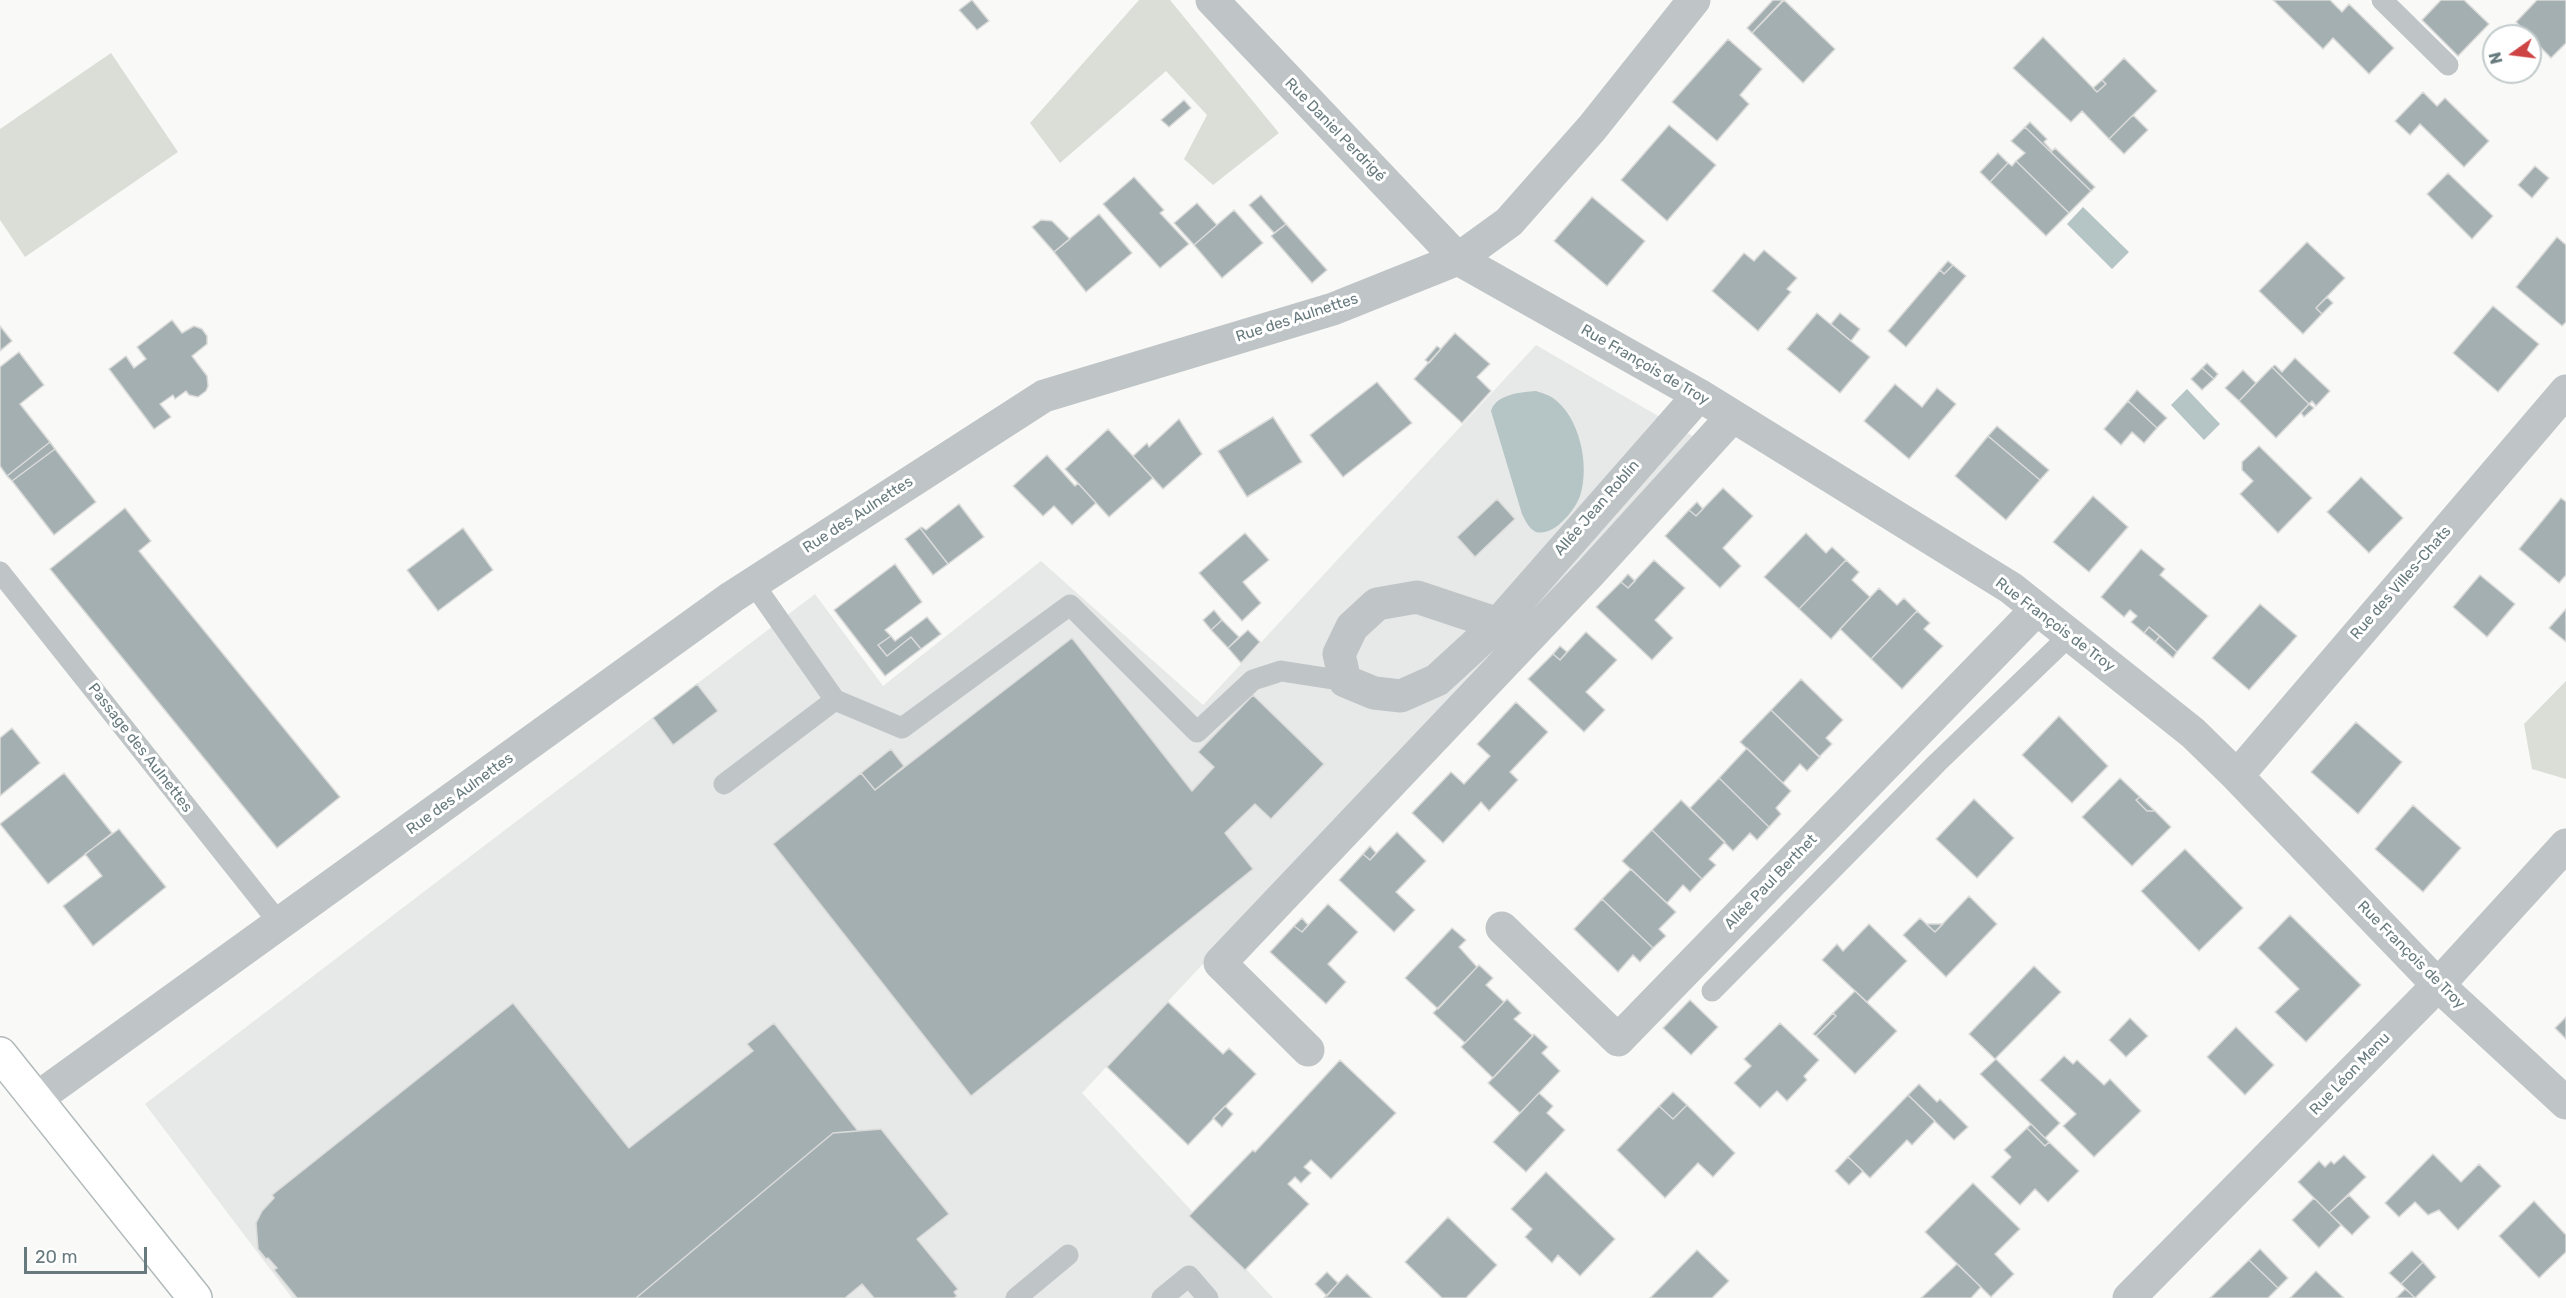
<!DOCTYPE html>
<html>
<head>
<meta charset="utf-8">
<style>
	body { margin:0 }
	#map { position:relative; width:2566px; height:1298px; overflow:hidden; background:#f9f9f7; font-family:Rubik,sans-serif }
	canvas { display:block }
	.north { position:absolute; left:2482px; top:24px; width:60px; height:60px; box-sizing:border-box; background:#fff; border:2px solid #c2cacb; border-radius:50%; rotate:256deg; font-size:16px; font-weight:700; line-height:24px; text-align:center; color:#677a7e }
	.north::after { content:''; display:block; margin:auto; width:21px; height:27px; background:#ce4344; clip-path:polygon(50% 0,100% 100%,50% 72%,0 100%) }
	.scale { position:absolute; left:24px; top:1247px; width:123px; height:27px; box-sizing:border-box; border:3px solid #677a7e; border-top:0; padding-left:8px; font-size:18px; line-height:21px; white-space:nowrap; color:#677a7e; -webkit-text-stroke:4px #fff; paint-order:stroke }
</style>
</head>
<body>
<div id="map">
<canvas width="2566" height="1298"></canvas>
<div class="north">N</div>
<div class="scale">20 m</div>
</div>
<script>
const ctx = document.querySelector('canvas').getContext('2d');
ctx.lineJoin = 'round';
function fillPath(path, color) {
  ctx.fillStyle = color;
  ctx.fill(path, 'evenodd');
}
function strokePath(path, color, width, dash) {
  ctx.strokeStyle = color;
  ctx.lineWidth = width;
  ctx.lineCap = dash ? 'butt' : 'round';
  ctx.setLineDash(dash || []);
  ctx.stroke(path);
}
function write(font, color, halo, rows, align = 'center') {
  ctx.font = font + ' Rubik,sans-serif';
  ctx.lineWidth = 6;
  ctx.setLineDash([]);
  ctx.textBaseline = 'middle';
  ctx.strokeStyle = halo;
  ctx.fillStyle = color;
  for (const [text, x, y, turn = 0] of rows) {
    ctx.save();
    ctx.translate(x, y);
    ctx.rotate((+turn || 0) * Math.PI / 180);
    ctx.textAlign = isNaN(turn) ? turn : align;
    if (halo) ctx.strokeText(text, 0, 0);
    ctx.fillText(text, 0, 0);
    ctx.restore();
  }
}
fillPath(new Path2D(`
	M1536,345L1696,438L1082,1093L1273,1298H292L145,1104L815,594L883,686L1041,561L1203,705Z`), '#e7e9e8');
fillPath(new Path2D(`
	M1139,0H1170L1279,133L1213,185L1184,159L1207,115L1166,71L1060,163L1030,123Z
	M111,53L178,152L25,257L0,220V129Z
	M2566,681V779L2532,769L2524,724Z`), '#dbded7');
fillPath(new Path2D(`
	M2083,207L2129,252L2112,269L2067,224Z
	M2187,389L2220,424L2204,440L2171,405Z
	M1536,391C1542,393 1549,395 1553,398C1580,417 1590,466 1580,496C1575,510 1554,537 1536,532C1529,529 1525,520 1522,514L1491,411C1496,394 1522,392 1536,391Z`), '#b5c4c4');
const building = new Path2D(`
	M972,0L989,21L977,30L959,10Z
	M1773,0H1783L1752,33L1747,28Z
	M1784,0L1835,49L1803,83L1752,33Z
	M2273,0H2330L2342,12L2349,4L2394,48L2369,74L2333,38L2323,49Z
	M2441,0H2464L2489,24L2458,56L2422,20Z
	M2537,0H2566V43L2551,58L2516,22Z
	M2043,37L2097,92L2106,84L2102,80L2124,58L2157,91L2109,139L2082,111L2071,122L2013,68Z
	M1728,39L1762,69L1740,95L1749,104L1717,141L1672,102Z
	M2102,80L2106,84L2097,92L2093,88Z
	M2423,92L2437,106L2445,98L2489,141L2464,167L2420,124L2410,135L2395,121Z
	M1184,100L1191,108L1169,127L1161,120Z
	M2133,115L2148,130L2124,154L2109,139Z
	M2030,122L2047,139L2044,142L2052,151L2055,148L2095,187L2091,191L2025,127Z
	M1669,125L1716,165L1667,221L1621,180Z
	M2025,127L2091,191L2069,213L2016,161L2025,153L2011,141Z
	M1998,153L2008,163L1990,182L1980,172Z
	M2016,161L2069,213L2046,236L1990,182L2008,163L2012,166Z
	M2535,166L2549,178L2532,198L2518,185Z
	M2448,173L2493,216L2472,239L2427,194Z
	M1134,177L1164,210L1160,213L1189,244L1160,268L1103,204Z
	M1261,195L1286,224L1274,233L1249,205Z
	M1592,197L1645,241L1607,286L1554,241Z
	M1197,203L1217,225L1194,245L1174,223Z
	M1234,210L1263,243L1222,278L1194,245Z
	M1099,214L1132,253L1086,292L1054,252Z
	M1041,220L1052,221L1070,239L1054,252L1032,227Z
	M1286,224L1327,270L1312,283L1271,236Z
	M2557,237L2566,245V322L2562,326L2516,287Z
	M2307,242L2345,278L2316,308L2322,314L2303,334L2259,291Z
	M1764,250L1797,278L1787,289L1791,292L1758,331L1712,291L1744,253L1754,261Z
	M1948,261L1953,265L1944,274L1940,270Z
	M1953,265L1966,276L1906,347L1888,331L1940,270L1944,274Z
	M2327,297L2333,303L2322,314L2316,308Z
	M2493,306L2539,344L2498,392L2453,353Z
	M1817,313L1870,357L1840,393L1787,349Z
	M1840,313L1860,329L1851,341L1831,324Z
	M172,320L182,333L194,326L202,329L207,336V344L192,356L207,376L208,386L206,391L198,397L189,395L186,391L175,399L173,395L160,404L171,417L154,429L109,369L126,356L134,368L146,359L137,347Z
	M0,326L12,341L0,351Z
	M1455,333L1490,364L1477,377L1491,391L1462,423L1414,379Z
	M1437,346L1441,349L1429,363L1425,360Z
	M19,352L44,385L20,404L50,442L7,476L0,466V367Z
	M2295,358L2330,391L2316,406L2312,401L2309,404L2272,367L2275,365L2282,372Z
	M2207,363L2218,374L2214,379L2202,368Z
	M2272,367L2309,404L2276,438L2239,401Z
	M2202,368L2214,379L2202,390L2191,379Z
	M2243,370L2256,383L2239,401L2225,388Z
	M1377,382L1412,423L1343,477L1310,435Z
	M1895,384L1922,407L1937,388L1956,404L1909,459L1864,421Z
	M2137,390L2167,418L2157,428L2128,401Z
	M2128,401L2157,428L2144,443L2132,432L2121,445L2104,429Z
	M2309,404L2314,408L2304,417L2301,413Z
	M1273,417L1302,462L1247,497L1218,451Z
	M1179,419L1202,454L1163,489L1133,456L1147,443L1149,447Z
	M1997,426L2049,470L2040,480L1988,436Z
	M1108,429L1153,478L1109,517L1065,469Z
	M1988,436L2040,480L2006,520L1955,476Z
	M50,442L55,449L12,481L7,476Z
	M2259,446L2312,498L2278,533L2240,494L2253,481L2242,470V462Z
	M55,449L96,502L54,535L12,481Z
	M1047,455L1075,486L1078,483L1096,503L1072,525L1054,506L1043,516L1013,486Z
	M2361,477L2403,518L2369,553L2327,512Z
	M1723,488L1753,516L1723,548L1741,566L1720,588L1665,536L1689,510L1696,516Z
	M2093,496L2128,527L2089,572L2053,542Z
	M2561,498L2566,502V575L2559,583L2519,549Z
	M1497,499L1515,519L1475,557L1457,537Z
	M1697,502L1703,509L1696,516L1689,510Z
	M959,504L984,537L948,564L920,528L922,527L926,530Z
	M125,508L151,541L139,551L340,797L277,848L50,569Z
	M463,528L493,570L438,611L407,570Z
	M920,528L948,564L933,575L905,539Z
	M1245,533L1269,560L1243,582L1261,603L1242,621L1199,573Z
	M1806,533L1826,553L1832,547L1846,560L1799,609L1764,577Z
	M2141,549L2165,569L2160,575L2208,616L2177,652L2149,627L2144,633L2131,622L2137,616L2130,610L2124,617L2101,597Z
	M1654,560L1685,588L1655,620L1673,638L1652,660L1596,607L1621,582L1628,588Z
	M1846,560L1859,572L1852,580L1870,597L1831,639L1799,609Z
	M895,564L922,602L885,630L891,636L878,645L887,656L911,637L921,649L885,676L834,610Z
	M1628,574L1635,581L1628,588L1621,582Z
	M2480,575L2515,604L2487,637L2453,607Z
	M1879,588L1897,605L1904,598L1917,611L1871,659L1840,629Z
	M2260,604L2297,636L2249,690L2212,658Z
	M2566,609V642L2549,628Z
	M1214,610L1222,620L1211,630L1203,620Z
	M1917,611L1930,623L1924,629L1943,646L1902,689L1871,659Z
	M927,617L941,634L921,649L911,637L887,656L878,645L891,636L895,641Z
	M1222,620L1239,637L1228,648L1211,630Z
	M2149,627L2160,636L2155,642L2144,633Z
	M1248,630L1260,642L1241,663L1228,648Z
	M1586,632L1617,660L1586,692L1605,710L1584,732L1528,679L1553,654L1560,660Z
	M2160,636L2177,652L2173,658L2155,642Z
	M1072,638L1192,791L1214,767L1198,752L1253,695L1324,764L1271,819L1255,804L1225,833L1253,869L971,1096L773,844L861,773L875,790Z
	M1560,646L1567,652L1560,660L1553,654Z
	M1801,679L1843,720L1826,738L1832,744L1819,757L1771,710Z
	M697,684L718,711L673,745L653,718Z
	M1516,702L1548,732L1510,772L1518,780L1489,811L1481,802L1443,843L1412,813L1451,772L1464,784L1490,756L1477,744Z
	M1771,710L1820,757L1807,771L1800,764L1783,783L1740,742Z
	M2059,716L2108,766L2072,803L2022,755Z
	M2356,722L2402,762L2358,814L2311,772Z
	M12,728L40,763L0,796V738Z
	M1747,748L1791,791L1776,808L1781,814L1769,827L1719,778Z
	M891,749L904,766L875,790L861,773Z
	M64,773L112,833L48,884L0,824Z
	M1719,778L1769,827L1757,840L1750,833L1733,851L1690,808Z
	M2120,778L2140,797L2136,800L2147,811H2155L2171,827L2132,866L2082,817Z
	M2140,797L2155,811H2147L2136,800Z
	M1974,799L2014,838L1977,878L1936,839Z
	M1681,800L1725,842L1709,859L1716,865L1702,879L1652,830Z
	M2413,805L2461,848L2423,892L2375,849Z
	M119,829L166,887L93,946L63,906L102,876L85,854Z
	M1652,830L1702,879L1690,892L1683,885L1667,903L1622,861Z
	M1397,832L1426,861L1396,892L1415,910L1394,932L1339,880L1363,854L1370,860Z
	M1370,846L1376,853L1370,860L1363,854Z
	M2185,849L2243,908L2199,951L2141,891Z
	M1631,869L1676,912L1659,929L1666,936L1653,948L1602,899Z
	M1969,896L1997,924L1946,977L1903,935L1920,918L1935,932Z
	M1602,899L1653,948L1640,962L1633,955L1618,972L1574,929Z
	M1328,904L1358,932L1328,964L1346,982L1326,1004L1270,952L1294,926L1302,932Z
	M2290,915L2361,985L2306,1042L2275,1012L2299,989L2258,948Z
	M1302,918L1308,925L1302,932L1294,926Z
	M1869,924L1907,961L1867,1002L1822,960L1837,944L1843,951Z
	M1926,924H1943L1935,932Z
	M1452,928L1466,940L1459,947L1477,967L1438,1009L1405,978Z
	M1479,965L1493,978L1486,985L1504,1002L1465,1043L1433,1013Z
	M2034,966L2061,992L1995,1059L1969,1034Z
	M1855,991L1897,1031L1855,1074L1816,1036L1836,1016L1833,1013Z
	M1507,999L1521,1013L1514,1019L1533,1036L1493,1078L1461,1047Z
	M1690,1000L1718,1027L1691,1055L1663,1028Z
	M1168,1002L1223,1054L1229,1048L1256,1074L1188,1145L1107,1067Z
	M513,1003L629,1148L753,1051L747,1044L774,1023L858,1131L833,1133L636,1298H297L274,1270L277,1268L268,1258L266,1259L258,1249L256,1223L262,1211L274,1198L272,1195Z
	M1833,1013L1836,1016L1816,1036L1813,1034Z
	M2566,1017V1039L2555,1028Z
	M2130,1018L2148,1036L2126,1057L2109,1040Z
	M1780,1023L1819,1060L1804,1076L1807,1080L1787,1101L1777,1091L1760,1108L1734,1083L1751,1066L1744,1059Z
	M2236,1027L2274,1065L2245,1095L2207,1057Z
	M1534,1034L1548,1047L1542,1053L1560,1071L1520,1113L1488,1083Z
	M2064,1056L2073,1064L2077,1060L2104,1085L2110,1079L2141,1111L2094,1157L2063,1126L2076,1114L2040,1080Z
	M1996,1059L2060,1123L2045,1138L1980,1074Z
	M1340,1060L1396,1113L1331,1179L1311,1160L1304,1167L1311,1173L1301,1183L1295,1177L1288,1184L1309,1204L1245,1270L1189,1216L1253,1150L1255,1152Z
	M1919,1084L1937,1102L1940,1099L1968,1127L1954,1140L1908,1095Z
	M1673,1092L1687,1105L1673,1119L1659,1106Z
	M1539,1093L1553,1106L1547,1113L1565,1130L1526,1172L1493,1142Z
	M1908,1095L1935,1121L1912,1145L1907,1140L1870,1178L1848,1157Z
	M1687,1105L1735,1153L1713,1177L1698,1163L1665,1198L1617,1150L1659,1106L1673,1119Z
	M1225,1106L1233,1114L1222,1127L1213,1118Z
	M2031,1124L2049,1142L2045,1146L2027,1128Z
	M2027,1128L2045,1146L2049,1142L2079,1171L2048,1202L2035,1189L2020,1205L1991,1177L2011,1157L2004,1150Z
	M881,1129L949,1214L917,1239L958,1289L954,1292L957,1296L954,1298H874L862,1284L845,1298H636L833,1133Z
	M2433,1154L2461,1182L2479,1164L2501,1186L2458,1230L2439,1210L2428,1215L2415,1202L2399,1217L2385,1203Z
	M2344,1155L2366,1177L2329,1213L2298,1182L2319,1161L2325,1167L2331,1161L2334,1164Z
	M1848,1157L1863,1171L1849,1185L1835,1171Z
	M1546,1172L1615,1239L1580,1276L1558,1255L1552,1263L1525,1237L1532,1229L1511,1209Z
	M1973,1183L2020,1229L1995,1254L2014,1274L1991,1297L1925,1232Z
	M2349,1195L2370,1217L2352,1235L2329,1213Z
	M2314,1198L2341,1225L2319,1248L2292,1220Z
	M2534,1201L2566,1235V1252L2539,1278L2499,1236Z
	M1448,1217L1497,1265L1466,1298H1442L1405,1262Z
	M2260,1249L2288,1278L2278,1288L2249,1260Z
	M1697,1250L1729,1281L1712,1298H1650Z
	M2412,1251L2423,1262L2401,1284L2389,1273Z
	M2249,1260L2278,1288L2268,1298H2210Z
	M2423,1262L2436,1277L2415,1298L2401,1284Z
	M1957,1264L1981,1287L1971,1298H1921Z
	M2316,1271L2344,1298H2290Z
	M1327,1272L1338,1283L1327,1296L1315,1284Z
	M1347,1274L1372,1298H1324Z
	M2405,1289L2410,1293L2415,1298H2396Z`);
fillPath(building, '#a4afb2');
strokePath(building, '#dbdbda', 1.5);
const secondary = new Path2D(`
	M0,1054L195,1298`);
strokePath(secondary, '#b1b9bb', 36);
strokePath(new Path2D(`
	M2382,0L2448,65
	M0,572L280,924
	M753,583L835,700L902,728L1070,605L1197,732L1253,680L1281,671L1345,681
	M724,784L835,700
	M1712,991L1937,763L2070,635
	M1016,1298L1068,1255
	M1162,1298L1189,1276L1208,1298`), '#bfc4c6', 21);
strokePath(new Path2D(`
	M1212,0L1458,259L1699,395L2011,588L2193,733L2237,776L2438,985L2566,1103
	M1498,624L1417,597L1377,604L1352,627L1339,654L1345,681L1374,693L1401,696L1437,680L1498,624L1699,395
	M2237,776L2566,391
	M1502,928L1618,1040L2037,609
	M1308,1050L1220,963L1590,573L1732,417
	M36,1099L732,597L1044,396L1333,309L1458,259L1509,222L1592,128L1694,0
	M2129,1298L2438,985L2566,845`), '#bfc4c6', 33);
strokePath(secondary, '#fff', 33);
write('15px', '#677a7e', '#fff', [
	["Rue Daniel Perdrigé",1335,130,46],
	["Rue des Aulnettes",1297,318,-18],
	["Rue François de Troy",1645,365,30],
	["Allée Jean Roblin",1597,508,-49],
	["Rue des Aulnettes",858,515,-33],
	["Rue des Villes-Chats",2401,583,-49],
	["Rue François de Troy",2055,625,37],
	["Passage des Aulnettes",140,748,52],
	["Rue des Aulnettes",460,794,-36],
	["Allée Paul Berthet",1771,882,-46],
	["Rue François de Troy",2411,955,45],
	["Rue Léon Menu",2350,1074,-46]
]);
</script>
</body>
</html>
